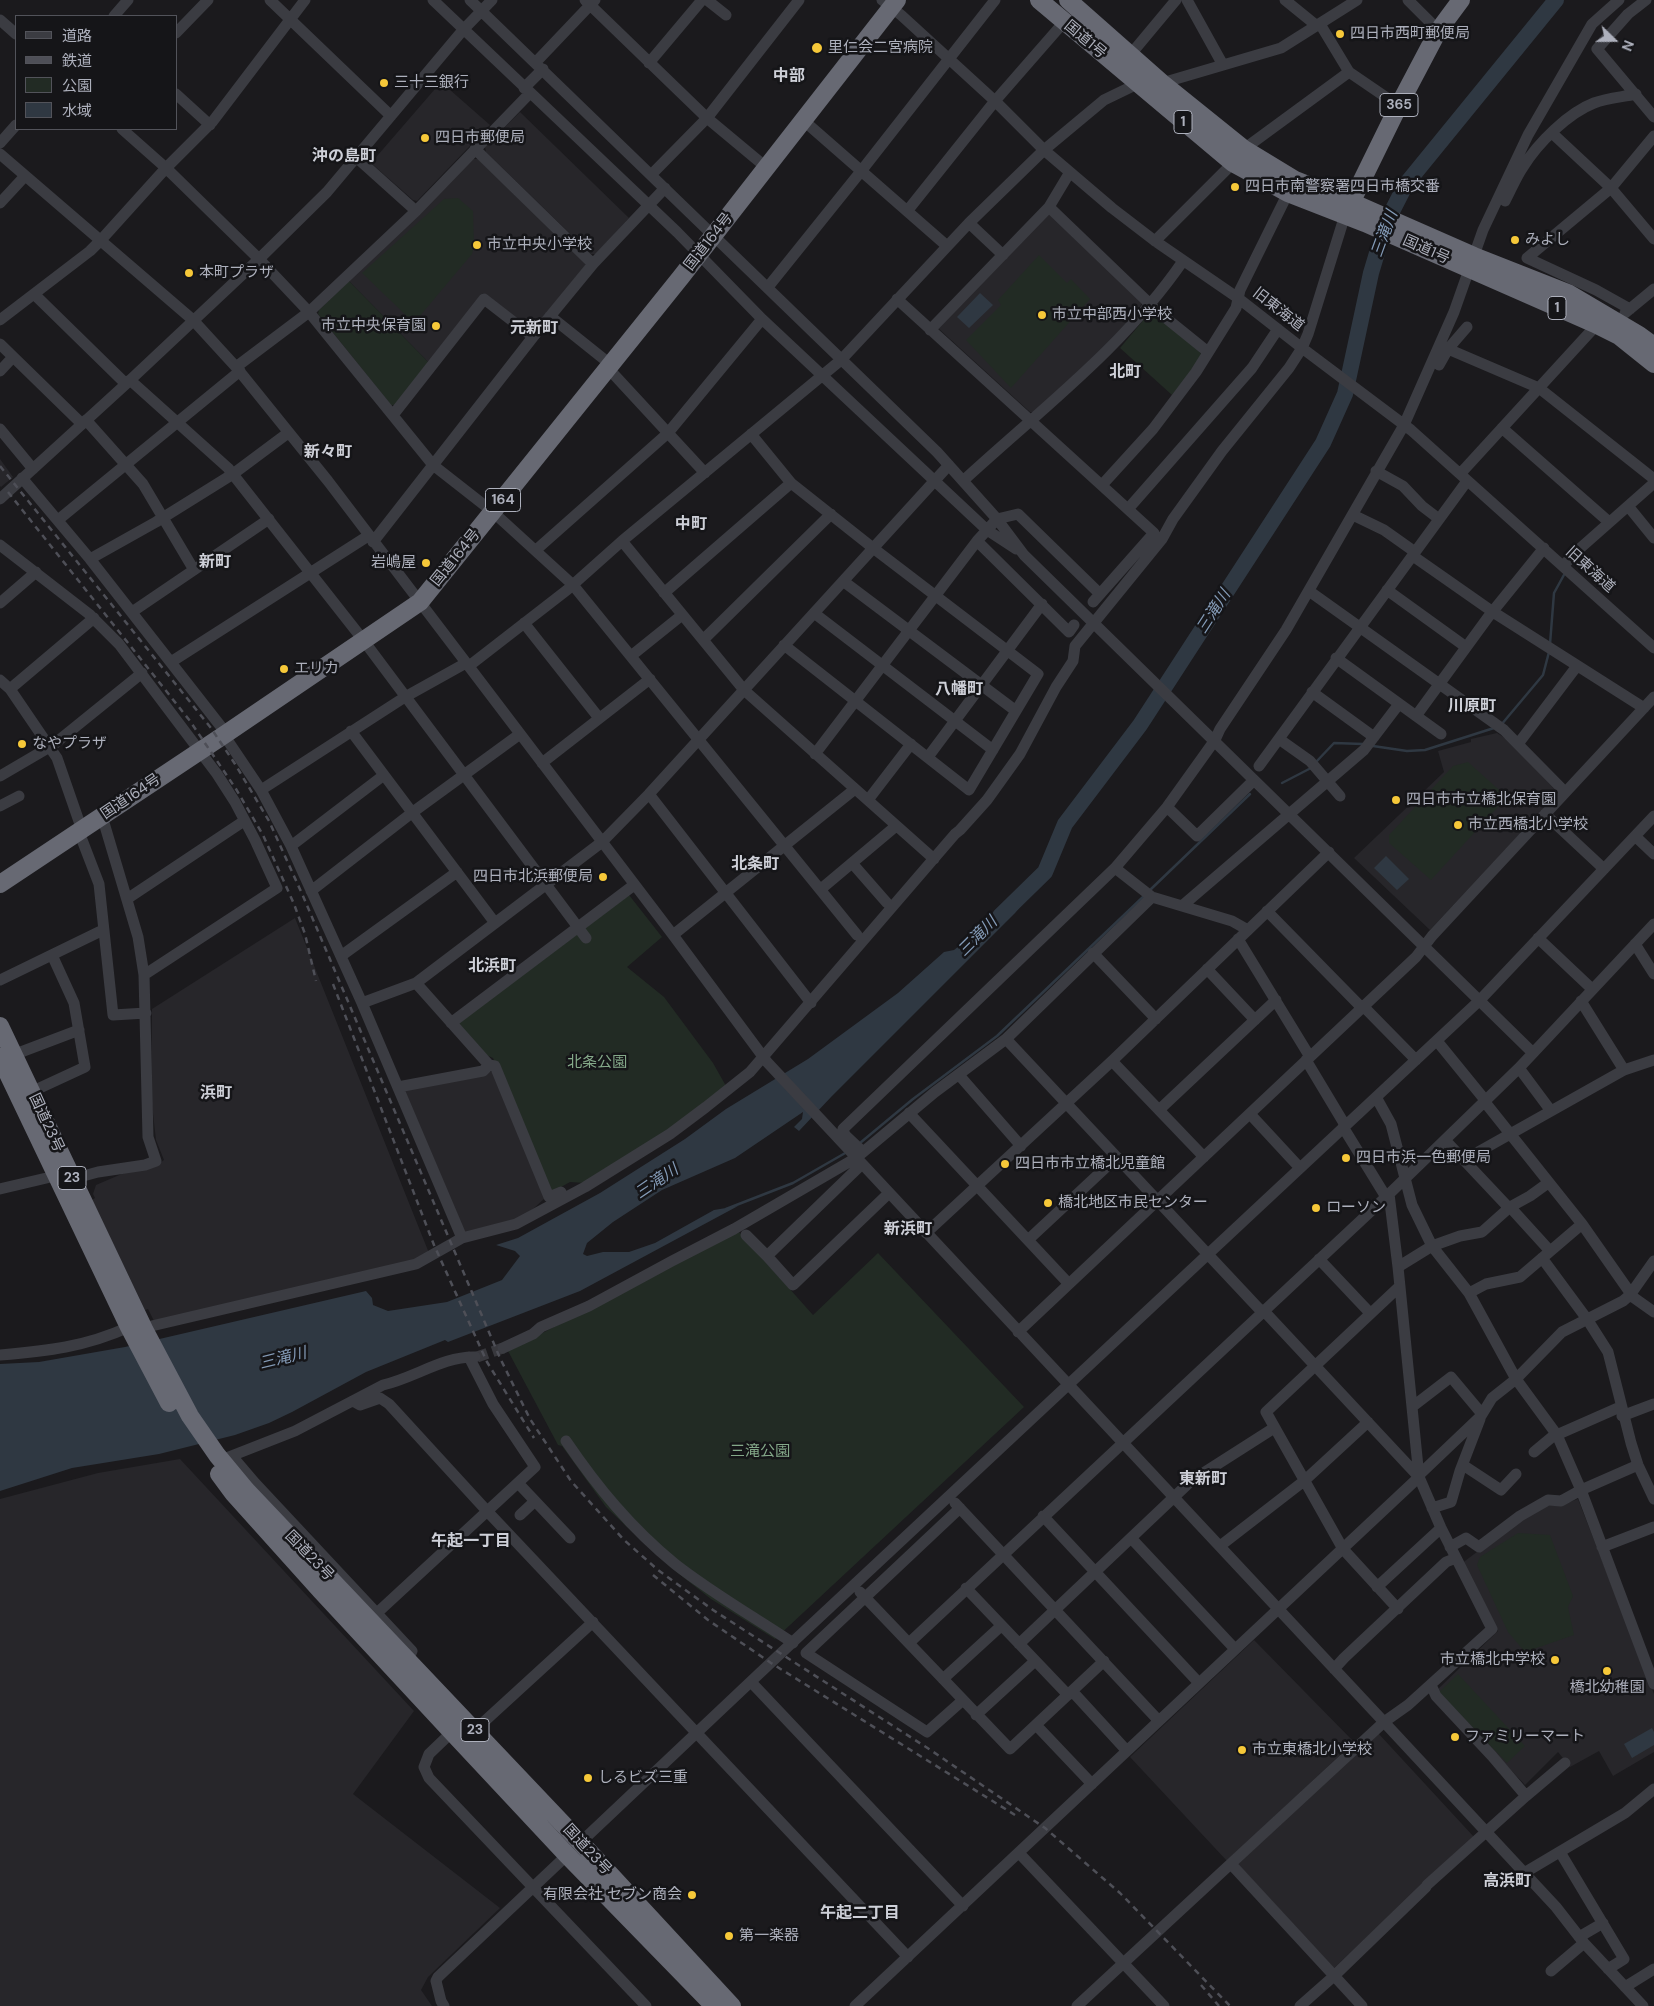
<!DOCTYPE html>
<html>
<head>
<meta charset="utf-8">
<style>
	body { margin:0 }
	#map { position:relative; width:1654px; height:2006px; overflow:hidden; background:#1b1a1d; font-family:"DM Sans","Noto Sans JP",sans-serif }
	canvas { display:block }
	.legend { position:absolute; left:15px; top:15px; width:162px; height:115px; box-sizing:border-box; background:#151518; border:1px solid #52535a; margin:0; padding:6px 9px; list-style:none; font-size:15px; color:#adb0bc }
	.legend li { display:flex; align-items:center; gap:10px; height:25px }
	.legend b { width:25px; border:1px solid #52535a }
	.north { position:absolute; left:1589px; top:15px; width:50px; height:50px; -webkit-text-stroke:4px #151518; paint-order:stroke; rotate:112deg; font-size:14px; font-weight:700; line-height:20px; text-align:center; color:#adb0bc }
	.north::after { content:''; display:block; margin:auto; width:18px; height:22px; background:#adb0bc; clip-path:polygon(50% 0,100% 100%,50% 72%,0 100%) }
</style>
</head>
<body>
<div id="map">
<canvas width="1654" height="2006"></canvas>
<ul class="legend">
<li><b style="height:6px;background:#3b3c42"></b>道路</li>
<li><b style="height:6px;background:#4e4f57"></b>鉄道</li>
<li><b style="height:14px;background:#222b24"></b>公園</li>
<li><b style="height:14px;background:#2f3842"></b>水域</li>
</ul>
<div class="north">N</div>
</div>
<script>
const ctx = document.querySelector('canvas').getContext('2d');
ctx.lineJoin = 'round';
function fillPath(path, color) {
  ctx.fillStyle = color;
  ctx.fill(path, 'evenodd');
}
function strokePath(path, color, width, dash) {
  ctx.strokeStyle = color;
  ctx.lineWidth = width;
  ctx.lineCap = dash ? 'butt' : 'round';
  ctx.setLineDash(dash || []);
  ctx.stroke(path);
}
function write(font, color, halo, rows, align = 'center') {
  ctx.font = font + ' "DM Sans","Noto Sans JP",sans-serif';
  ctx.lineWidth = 5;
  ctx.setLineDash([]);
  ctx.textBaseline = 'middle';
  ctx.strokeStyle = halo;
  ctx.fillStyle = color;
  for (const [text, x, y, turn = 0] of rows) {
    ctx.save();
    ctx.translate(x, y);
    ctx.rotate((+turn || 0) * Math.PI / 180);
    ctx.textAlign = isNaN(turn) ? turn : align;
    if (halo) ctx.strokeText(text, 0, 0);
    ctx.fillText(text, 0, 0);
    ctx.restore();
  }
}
fillPath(new Path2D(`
	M441,82L490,125L417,201L413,200L371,163Z
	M520,112L629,218L596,254H591L486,152L485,147Z
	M473,159H478L585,262V266L532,331L483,293L429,363L349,281Z
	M1046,213L1051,214L1144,301L1112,343L1034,412H1030L939,329V325Z
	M0,459L13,477L1,487L0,486Z
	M1497,733L1508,740L1558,793L1430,930L1354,858L1444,772L1438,751L1471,742V739Z
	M295,918L429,1253L416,1261L154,1321L148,1309L145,1310L92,1200L95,1198L93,1194L96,1185L124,1173L154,1167L164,1160L156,1140L151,1096L152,1009Z
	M493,1071L545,1198L533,1209L511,1223L465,1234L405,1093V1089Z
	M180,1459L414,1711L353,1794L500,1908L428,1977L421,1990L432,2006H0V1499L98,1473Z
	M1578,1499L1654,1694V1752L1613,1776L1599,1751L1570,1767L1558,1752L1525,1785L1439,1694L1438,1689L1498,1631L1461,1564L1519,1520L1547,1506L1561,1505Z
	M1254,1640L1354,1742L1227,1861L1130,1757Z
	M1378,1733L1474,1837L1334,1968L1238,1864Z`), '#27262a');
fillPath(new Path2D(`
	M458,198L473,211L474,246L472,254L414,323L362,273L444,199Z
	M1039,255L1067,283L1071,279L1090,299L1011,388L966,340L1001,305L998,300Z
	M349,281L429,363L397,405H391L318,314L319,310Z
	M1151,311L1196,347L1201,354L1194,368L1172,395L1120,348Z
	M1468,762L1507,797L1431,880L1389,843V835L1453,766Z
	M629,895L662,937L627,967L664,997L713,1063L726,1086L670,1129L585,1183L570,1182L552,1192L493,1058L484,1054L457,1024Z
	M738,1231L813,1315L878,1253L1024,1407L775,1639L711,1599L674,1570L648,1547L606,1507L562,1446L558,1445L508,1351Z
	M1518,1533L1550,1535L1573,1596L1568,1607L1574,1635L1525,1652L1508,1632L1477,1565L1480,1557Z
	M1458,1674L1525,1746L1507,1763L1439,1692Z`), '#222b24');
fillPath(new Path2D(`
	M980,293L993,305L969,328L957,317Z
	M1386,856L1409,879L1397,890L1374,868Z
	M1043,879L1015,913L832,1096L799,1131L794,1127L802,1119L803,1112L735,1158L662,1190L613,1222L587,1243L583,1254L587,1256L603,1252H629L655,1243L714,1210L738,1206L580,1291L448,1342L445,1340L366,1372L292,1412L269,1423L235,1435L159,1454L72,1468L0,1491V1364L39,1362L125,1347L366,1291L372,1298L373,1305L388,1311L447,1302L502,1280L520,1256L515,1251L496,1245L518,1238L600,1193L685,1139L726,1109L808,1059L898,993L944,952L954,950Z
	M1652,1728L1654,1732V1745L1632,1758L1624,1744Z`), '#2f3842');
strokePath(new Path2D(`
	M1550,644L1554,593L1565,573
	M1501,725L1543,675L1549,652
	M1373,746L1407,751L1425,750L1494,728
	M1316,762L1334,743L1363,744
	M1282,783L1311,768
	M1150,890L1250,794
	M860,1143L913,1099L997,1036L1144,896
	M726,1209L793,1183L847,1152`), '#2f3842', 2.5);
strokePath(new Path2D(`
	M1000,916L1045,872L1065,824L1140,725L1323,443L1345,394L1371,273L1386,223L1406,184L1556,0`), '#2f3842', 16);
strokePath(new Path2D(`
	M477,1357L503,1348`), '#38383d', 11, [11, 5.5]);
strokePath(new Path2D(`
	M270,0L391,116
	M433,0L677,232L762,319L987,530L1016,549
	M470,0L937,452L997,519L1024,555L1533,1053
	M585,0L707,118L767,168
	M707,0L726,15
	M882,0L901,15L995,101L1044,150L1112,208L1155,241L1238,298L1302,348L1411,430L1654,648
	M1187,0L1223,65
	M1285,0L1317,26
	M1408,0L1433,25
	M1646,0L1628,14L1597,49L1654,117
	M114,16L128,0
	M0,20L16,34
	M1320,24L1349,72L1390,100
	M176,33L208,0
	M1131,54L1176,0
	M536,62L595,0
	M649,63L702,0
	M524,88L543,69
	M176,94L210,125
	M803,120L947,246
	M122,129L166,168L259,259L309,312L433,465L493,512L573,585L857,935
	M1552,133L1611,188L1654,239
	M0,143L16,125
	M475,149L593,264
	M1244,149L1349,72
	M0,154L193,320L236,367L328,481L673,935L767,1062L1384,1722L1077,2006
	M357,158L416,211
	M651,175L707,118L799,0
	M1505,201C1511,190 1516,177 1523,167C1538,143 1568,113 1594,103C1607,98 1622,97 1636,94
	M0,203L25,176
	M1049,207L1151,305
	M908,210L995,101L1064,22
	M969,223L1003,255
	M1155,241L1233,163
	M768,287L862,170L995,0
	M34,294L126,384
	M897,299L1154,533L1093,602
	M1151,306L1208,352
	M1630,309L1596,290L1527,258L1611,188L1654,136
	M1625,313L1654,289
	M550,316L610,364
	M0,320L90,251L101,240L166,168L213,121L305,0
	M930,330L1049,207L1070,172
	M0,344L82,424
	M1448,349L1467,327
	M1439,365L1448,349L1539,388L1654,479
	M236,367L309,312L416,211L530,93
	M607,367L705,473
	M0,371L13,357
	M130,380L228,468L364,641L586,938
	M393,415L484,299L533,337
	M86,420L143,484L194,570
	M1502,428L1609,522
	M0,429L33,469
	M751,434L791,483L873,548L1038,674L969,790L784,645
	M1376,471L1403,486L1422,506L1439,519
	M1460,474L1591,331L1595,324
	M22,478L90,559L226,733
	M963,481C1040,410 1124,347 1183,261
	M1102,485L1153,429L1196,372L1236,308L1240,290L1288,193
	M0,499L126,384L259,259L327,192L463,30L492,0
	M1628,506L1654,538
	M1128,509L1252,368L1278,329
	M1353,515L1384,530L1415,552
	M58,520L240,371
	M622,541L744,690L934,859
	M977,541L1069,632L1074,625
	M373,542L533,337L593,264L665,188
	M0,545L89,614L119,644L217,774L235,802L255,840L277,888L144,975
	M536,550L668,433L762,319
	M1413,556L1493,612L1644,708
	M90,559L156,522L233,474L288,433
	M1564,565L1577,551L1654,483
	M843,581L1016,711
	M1387,590L1466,647
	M1309,591L1504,730L1565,792
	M664,593L791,483
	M0,603L36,572
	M132,612L269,519
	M814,613L993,750
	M524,623L599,718
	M703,640L831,514
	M631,656L682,615
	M1336,658L1441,734
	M171,662L368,536
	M469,666L567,590L622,541L841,360L969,223L1044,150L1104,100L1137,84L1162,83L1281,48L1357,0
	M0,680L10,689L57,758L82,830
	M10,689L94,618
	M1312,692L1374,737
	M1416,716L1489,616L1544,548
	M351,731L495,923
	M224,735L261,790L291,846L362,1003L462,1238
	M1279,739L1310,761L1340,796
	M1518,744L1577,666
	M815,754L977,541L997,519L1018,514L1099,593
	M928,757L1042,604
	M542,763L650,679
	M1259,766L1467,481
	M0,776L53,745L142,673
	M261,790L405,697L466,663
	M649,794L811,1003
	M868,800L911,744
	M0,806L19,796
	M1167,807L1197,836L1250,784
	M1545,814L1604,869
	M79,832L99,884L113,1015L146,1013
	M1635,836L1654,854
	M291,846L384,775
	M852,863L887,903
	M1115,868L1152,897
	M821,889L896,826
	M311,891L413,812L520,734
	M127,899L244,821
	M1182,906L1364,750L1399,704
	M1267,911L1362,1008
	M673,935L855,789
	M1538,938L1592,989
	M1238,939L1310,1057
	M1635,944L1654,974
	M1093,953L1156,1019
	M341,956L457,872
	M1207,969L1255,1020
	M0,980L103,930
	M1581,1001L1624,1070
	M362,1003L416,983L602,842L649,794L949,465
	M1363,1006L1416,1060
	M451,1023L634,885
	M1006,1039L1262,1312
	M1437,1041L1485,1100
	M13,1055L79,1030
	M1306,1060L1345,1125
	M1112,1061L1204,1157
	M489,1065L495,1066L549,1197L561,1192
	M1519,1068L1551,1111
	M959,1075L1021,1146
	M398,1087L483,1071L489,1065L416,983
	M31,1092L85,1067L74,1003L52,955
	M1376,1097L1391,1124L1412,1205L1432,1246L1469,1293L1516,1379L1557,1435L1581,1490L1654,1684
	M1484,1101L1582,1224L1631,1294
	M1159,1110L1276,1000
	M909,1113L1069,1284
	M1250,1114L1300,1168
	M1343,1127L1386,1197
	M1445,1140L1509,1208
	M862,1151L845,1135L843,1129L1115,868L1167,807L1215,740L1220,729L1286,630L1404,425L1454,312L1483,230L1528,135L1592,24L1619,0
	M1464,1160L1624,1070L1654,1060
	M862,1164L767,1256L793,1285L889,1193
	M1548,1183L1530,1196L1510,1207L1482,1232L1460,1236L1432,1246L1398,1267L1419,1477L1441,1528L1492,1629L1408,1705L1384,1722L1556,1907L1584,1943L1643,2006
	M0,1189L55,1176L72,1179L98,1172L145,1165L156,1161L148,1137L144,975L138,937L102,816
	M1389,1194L1398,1267
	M1510,1207L1550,1251
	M926,1233L1112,1061L1329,852
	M746,1235L767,1256
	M1028,1240L1117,1157
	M1542,1258L1587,1319L1608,1352L1631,1443L1638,1465L1654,1499
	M1319,1259L1370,1313
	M1469,1293L1486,1284L1520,1277L1582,1224
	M1630,1295L1654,1312
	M1263,1310L1419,1477
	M143,1328L416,1264L462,1238L516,1224L585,1187L670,1134L706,1107L750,1072L955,834L960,830L987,800L1020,754L1056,687L1073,661L1075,646L1162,539L1173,519L1222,451L1289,368L1302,348L1308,334L1345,215
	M1018,1332L1416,957L1432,936L1654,697
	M503,1348L533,1334L541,1327L589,1306L672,1261L734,1229L856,1158L935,1092L1006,1039L1152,897L1232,921L1248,930
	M0,1355C47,1351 85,1347 129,1327
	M353,1401L360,1405L380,1398L389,1404L487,1511L908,1957
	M1412,1407L1451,1377L1482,1414
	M1622,1416L1654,1404
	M566,1441C598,1488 631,1528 675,1564C712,1593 754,1617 793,1643
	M1534,1452L1552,1437L1620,1407
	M232,1456L255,1483L412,1651L408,1660
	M221,1460L295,1431L383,1385C414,1378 444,1356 475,1357
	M1463,1465L1501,1490L1516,1474
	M1419,1475L1481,1416L1492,1398L1516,1379L1562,1332L1623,1301L1630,1295L1654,1261
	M518,1483L570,1538
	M955,1503L1159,1721
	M960,1508L806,1653L927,1732L963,1700
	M1432,1508L1451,1502L1460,1471L1480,1419
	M520,1515L535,1501
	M1043,1516L1199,1683
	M1131,1538L1235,1649
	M1220,1546L1304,1481L1368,1422
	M1450,1547L1466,1538L1479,1547L1520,1516L1548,1500L1561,1501L1581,1490L1638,1465
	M1602,1547L1654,1527
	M1377,1587L1441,1528
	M966,1588L1068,1695
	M860,1592L1010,1749L1104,1661
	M1398,1609L1343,1549L1266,1412L1400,1286
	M377,1613L535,1467L493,1404L469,1357
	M909,1643L1386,1197L1519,1068L1654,924
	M1019,1644L1191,1481L1274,1428
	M1334,1669L1344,1658L1446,1562L1456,1558
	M943,1679L1001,1626
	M751,1682L963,1906
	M1072,1691L1127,1751
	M976,1715L1035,1661
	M1036,1725L1092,1784
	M475,1730L593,1622
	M452,1732L429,1754L424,1767L429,1778L646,2006
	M1526,1796L1565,1763
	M1560,1852L1624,1959L1608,1969
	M1019,1853L1164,2006
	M1231,1864L1362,2006
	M1524,1873L1625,1813L1654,1789
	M1427,1885L1526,1796L1492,1756L1436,1696L1431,1685
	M1579,1937L1603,1923
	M1551,1971L1584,1943
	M1625,1987L1654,1969
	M444,2006L441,2001L436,1981L438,1977L780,1654L1480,1000L1654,816
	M855,2006L1419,1477
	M1300,2006L1334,1976L1426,1887`), '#3b3c42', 11);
strokePath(new Path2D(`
	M1039,0L1233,163L1288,193L1365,223L1595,324L1619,336L1654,364
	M1068,0L1162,83L1244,149L1295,180L1351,202L1474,256L1568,293L1639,335L1654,346
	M1346,213L1399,105L1438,31L1461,0
	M0,884L224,735L420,602L681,277L897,0
	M0,1026L145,1331L190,1416L217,1455L246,1490L581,1843L732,2006
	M0,1057L129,1327L169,1403
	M219,1474L233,1493L321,1591L452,1732L567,1855L714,2006`), '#676973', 18);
strokePath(new Path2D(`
	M0,466L211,728L235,764L269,821L303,896L500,1358L530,1419L571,1481L624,1540L658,1570L713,1610L929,1749L1045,1828L1120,1893L1230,2006
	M8,492L190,721L236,789L263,835L294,904L305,934L316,981
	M333,984L434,1245L487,1362L534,1438
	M653,1575L708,1620L771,1663L1015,1815
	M1201,1985L1219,2006`), '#4e4f57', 2.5, [6, 5]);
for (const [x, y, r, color] of [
	[1340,34,5,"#f6c839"],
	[817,48,6,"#f6c839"],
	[384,83,5,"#f6c839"],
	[425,138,5,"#f6c839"],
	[1235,187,5,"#f6c839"],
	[1515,240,5,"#f6c839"],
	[477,245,5,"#f6c839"],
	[189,273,5,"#f6c839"],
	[1042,315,5,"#f6c839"],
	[436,326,5,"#f6c839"],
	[426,563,5,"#f6c839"],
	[284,669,5,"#f6c839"],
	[22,744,5,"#f6c839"],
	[1396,800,5,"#f6c839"],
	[1458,825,5,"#f6c839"],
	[603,877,5,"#f6c839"],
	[1346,1158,5,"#f6c839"],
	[1005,1164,5,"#f6c839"],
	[1048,1203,5,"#f6c839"],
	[1316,1208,5,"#f6c839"],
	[1555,1660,5,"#f6c839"],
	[1607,1671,5,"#f6c839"],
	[1455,1737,5,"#f6c839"],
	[1242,1750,5,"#f6c839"],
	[588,1778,5,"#f6c839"],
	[692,1895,5,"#f6c839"],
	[729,1936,5,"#f6c839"]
]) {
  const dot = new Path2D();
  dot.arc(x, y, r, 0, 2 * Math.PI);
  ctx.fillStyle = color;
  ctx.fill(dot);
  strokePath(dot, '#151518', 2);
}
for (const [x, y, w] of [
	[1399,105,38],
	[1183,122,18],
	[1557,308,18],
	[503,500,35],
	[72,1178,28],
	[475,1730,28]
]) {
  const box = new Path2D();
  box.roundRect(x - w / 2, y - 11.5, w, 23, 4);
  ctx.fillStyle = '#151518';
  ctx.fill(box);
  strokePath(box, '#adb0bc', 1);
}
write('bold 14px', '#adb0bc', null, [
	["365",1399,105],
	["1",1183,122],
	["1",1557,308],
	["164",503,500],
	["23",72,1178],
	["23",475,1730]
]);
write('15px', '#adb0bc', '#151518', [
	["四日市西町郵便局",1350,34],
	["里仁会二宮病院",828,48],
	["三十三銀行",394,83],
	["四日市郵便局",435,138],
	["四日市南警察署四日市橋交番",1245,187],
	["みよし",1525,240],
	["市立中央小学校",487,245],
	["本町プラザ",199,273],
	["市立中部西小学校",1052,315],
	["市立中央保育園",426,326,"right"],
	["岩嶋屋",416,563,"right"],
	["エリカ",294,669],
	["なやプラザ",32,744],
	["四日市市立橋北保育園",1406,800],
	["市立西橋北小学校",1468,825],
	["四日市北浜郵便局",593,877,"right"],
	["四日市浜一色郵便局",1356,1158],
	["四日市市立橋北児童館",1015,1164],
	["橋北地区市民センター",1058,1203],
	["ローソン",1326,1208],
	["市立橋北中学校",1545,1660,"right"],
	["橋北幼稚園",1607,1688,"center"],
	["ファミリーマート",1465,1737],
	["市立東橋北小学校",1252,1750],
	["しるビズ三重",598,1778],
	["有限会社 セブン商会",682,1895,"right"],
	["第一楽器",739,1936]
], 'left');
write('15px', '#adb0bc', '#151518', [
	["国道1号",1085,40,40],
	["国道164号",709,242,-52],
	["国道1号",1426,250,24],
	["旧東海道",1278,310,38],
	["国道164号",456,558,-51],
	["旧東海道",1590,570,42],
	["国道164号",131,797,-34],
	["国道23号",46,1123,65],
	["国道23号",309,1556,46],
	["国道23号",587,1850,47]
]);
write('15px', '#84a889', '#151518', [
	["北条公園",597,1063],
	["三滝公園",760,1452]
]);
write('bold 16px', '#ced0d8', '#151518', [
	["中部",789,77],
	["沖の島町",344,157],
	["元新町",534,329],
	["北町",1125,373],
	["新々町",328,453],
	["中町",691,525],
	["新町",215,563],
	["八幡町",959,690],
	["川原町",1472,707],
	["北条町",755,865],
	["北浜町",492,967],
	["浜町",216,1094],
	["新浜町",908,1230],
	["東新町",1203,1480],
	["午起一丁目",471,1542],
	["高浜町",1507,1882],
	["午起二丁目",860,1914]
]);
write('italic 16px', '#849bb7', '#151518', [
	["三滝川",1385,234,-70],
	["三滝川",1214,612,-57],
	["三滝川",978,937,-45],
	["三滝川",657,1182,-34],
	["三滝川",283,1359,-14]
]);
</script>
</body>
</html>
